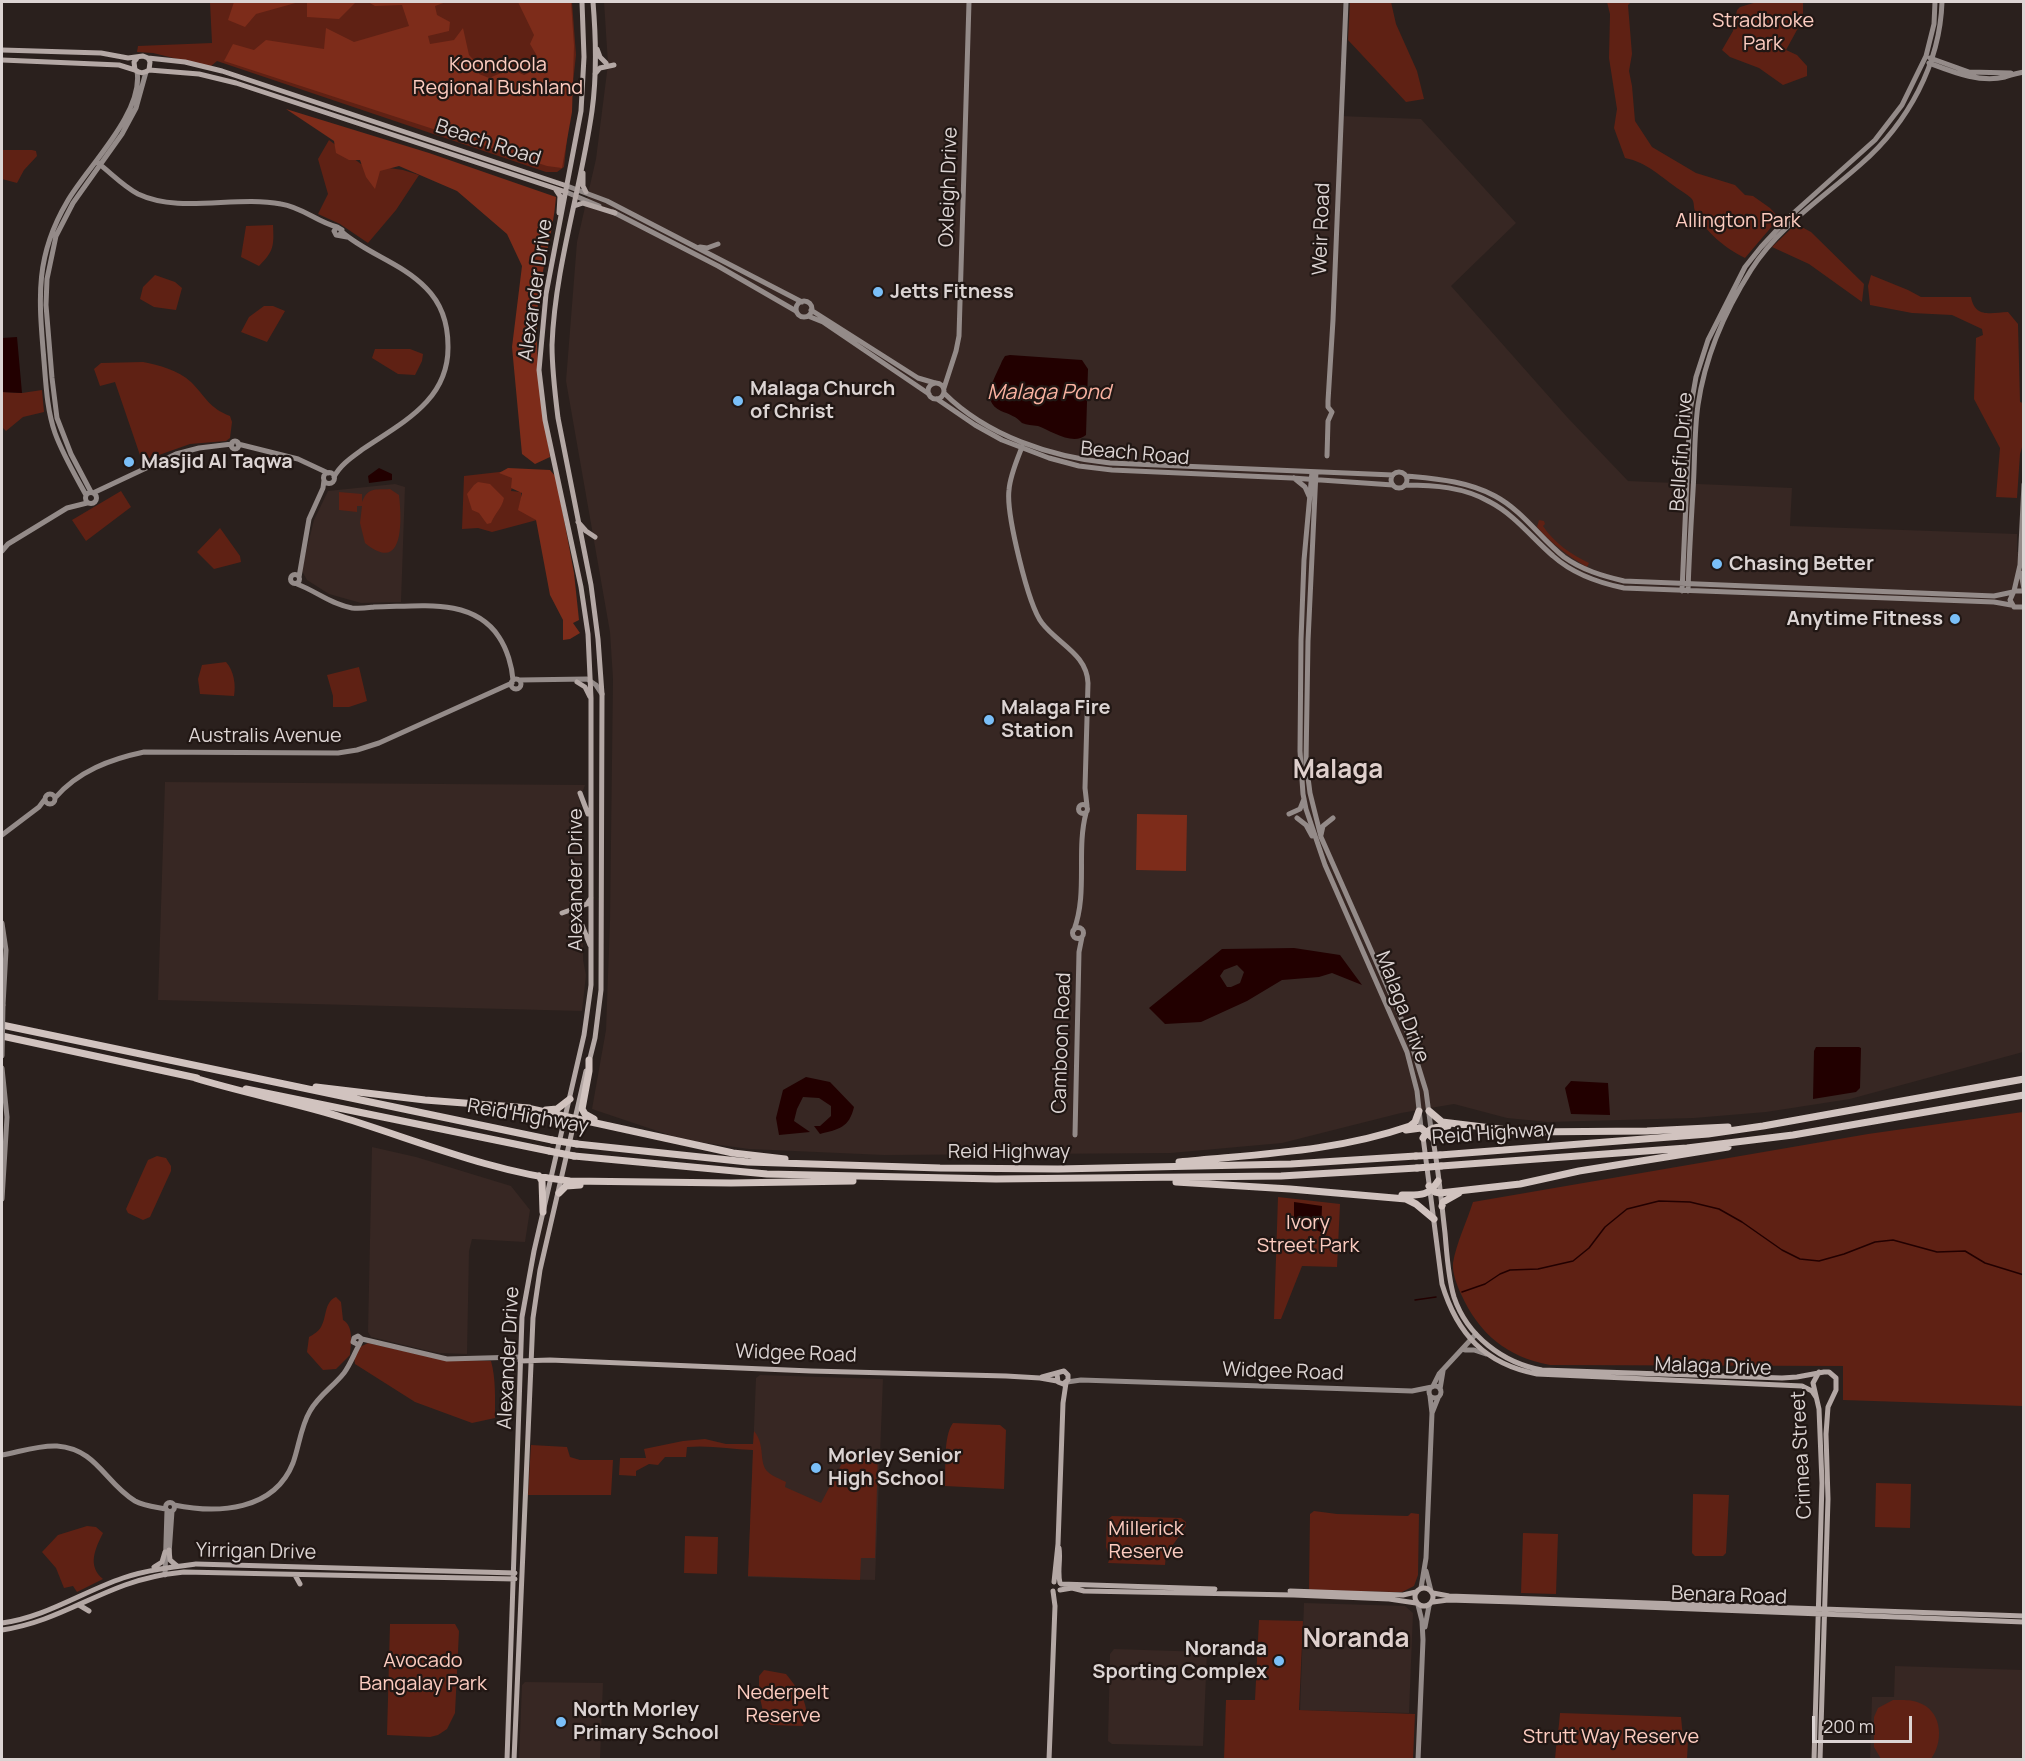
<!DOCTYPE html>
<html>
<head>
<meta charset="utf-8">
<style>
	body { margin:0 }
	#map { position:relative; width:2025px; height:1761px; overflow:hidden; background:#2a201d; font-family:Manrope,sans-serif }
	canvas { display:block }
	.frame { position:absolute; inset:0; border:3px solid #dcd4d3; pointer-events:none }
	.scale { position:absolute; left:1812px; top:1716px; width:100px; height:27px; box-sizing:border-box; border:3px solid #dcd4d3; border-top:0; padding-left:8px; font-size:18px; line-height:21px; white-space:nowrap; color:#dcd4d3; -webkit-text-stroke:4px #211714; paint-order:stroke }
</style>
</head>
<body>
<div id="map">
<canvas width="2025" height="1761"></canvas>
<div class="frame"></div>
<div class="scale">200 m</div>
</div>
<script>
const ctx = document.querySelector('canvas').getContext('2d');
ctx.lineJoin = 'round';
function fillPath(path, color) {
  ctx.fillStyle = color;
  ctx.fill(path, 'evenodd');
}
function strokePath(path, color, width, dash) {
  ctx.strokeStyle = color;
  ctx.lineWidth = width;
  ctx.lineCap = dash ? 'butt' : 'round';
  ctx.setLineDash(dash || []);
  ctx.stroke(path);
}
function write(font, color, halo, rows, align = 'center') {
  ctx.font = font + ' Manrope,sans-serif';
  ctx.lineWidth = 4.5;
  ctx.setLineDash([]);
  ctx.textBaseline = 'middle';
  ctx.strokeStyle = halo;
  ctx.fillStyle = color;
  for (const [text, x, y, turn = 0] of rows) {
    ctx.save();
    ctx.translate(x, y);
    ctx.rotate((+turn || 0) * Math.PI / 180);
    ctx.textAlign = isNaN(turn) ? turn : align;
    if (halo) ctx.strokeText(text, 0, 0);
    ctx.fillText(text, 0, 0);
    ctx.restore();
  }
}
fillPath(new Path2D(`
	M604,2H1343L1339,116L1421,119L1516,223L1451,286L1567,417L1628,481L1792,488L1790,526L2017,534V552H2023L2024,579L2023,1052L1850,1099L1766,1112L1694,1118L1548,1122L1507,1118L1454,1104L1401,1113L1282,1143L1171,1153L884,1155L749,1149L684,1140L592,1109L606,1030L610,921L613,679L610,632L566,381L577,242L596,159L608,64Z
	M395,484L405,487L401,602L361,603L329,594L307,580L302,571L304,560L314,520L328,491Z
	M165,782L585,785L579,801L583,814L577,924L583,940V960L586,975L582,1011L158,1000Z
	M372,1147L416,1157L511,1186L530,1210L525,1242L472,1239L469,1251L467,1354L439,1353L425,1350L371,1337L368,1332Z
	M760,1375L883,1379L875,1580L748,1577L756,1378Z
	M1304,1603L1405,1606L1413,1613L1409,1713L1300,1710Z
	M1114,1649L1207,1652L1203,1746L1112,1744L1108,1741L1110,1654Z
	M1895,1666L2023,1670V1759L1870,1760L1872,1697H1894Z
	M525,1682L603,1683L600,1759H519L522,1685Z`), '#372723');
fillPath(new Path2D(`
	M210,2H572L576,55L564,167L557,172H546L217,61L210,67L153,53L137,52L138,46L212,43Z
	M1350,2H1391L1396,24L1417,71L1424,99L1406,102L1348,40Z
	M1607,2H1631L1628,5L1632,54L1629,71L1632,86L1635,121L1652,147L1696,173L1735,185L1745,195L1753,196L1770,208L1779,218L1745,258C1725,248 1705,232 1695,211C1693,206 1695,202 1691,198C1688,195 1684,193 1680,190C1662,178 1647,162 1625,158L1614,128L1617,109L1609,58L1610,14Z
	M1757,2H1803V19L1786,50L1797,55L1807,66V76L1783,85L1759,68L1730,57L1722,50L1733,31L1737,10L1740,7Z
	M329,140L361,164L403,170L419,175L396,210L368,243L340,224L318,214L328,194L318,159Z
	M2,150H32L36,151L37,156L24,170L17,183L2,179Z
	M1796,224L1811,232L1864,284L1862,302L1809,264L1772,247Z
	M273,225C274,246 274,251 259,266L241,257L246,226Z
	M155,275L175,282L182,288L176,310L154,307L140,299L143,287Z
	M1871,275L1908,290L1921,297H1971C1975,318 1990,313 2008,312L2018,324L2020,402L2023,403V444L2020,454L2017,498L1996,497L2000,448L1974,399L1976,338L1983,335L1982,329L1952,315L1912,313L1870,305L1868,286Z
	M264,306H273L285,311L267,342L241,332L249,317Z
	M375,349H410L423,354L422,361L415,375L398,374L372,358Z
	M143,362C159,365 178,370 191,382C206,397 209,408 230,416L232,422L230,438L226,441L190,444L142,461L115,382L100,386L94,369L101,363Z
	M42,390L44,412L23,417L6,431L2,427V392L22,393Z
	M517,470L511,491L521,492V498L537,520L492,532L478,528L462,529L464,476Z
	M390,489L399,495C402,521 404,575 365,543L360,523L362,506H357V512L339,510V492L362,494V502C368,487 375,490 390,489Z
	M121,491L131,507L86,541L72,520Z
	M1539,520L1544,521L1545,524L1543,526C1554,543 1572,555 1589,563L1587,567C1568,556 1552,544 1537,527Z
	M220,528L240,556L241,562L214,569L197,552Z
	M226,662C234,671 236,685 234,696L200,694L198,679L202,665Z
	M359,667L367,701L349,707H333V696L327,675Z
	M2023,1112V1406L1843,1400V1366L1550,1365C1507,1357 1479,1334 1461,1294C1457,1285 1452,1273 1453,1263C1456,1244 1467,1221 1473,1202L1868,1134Z
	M157,1156L166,1158L171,1166V1171L150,1217L143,1220L128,1213L126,1209L148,1160Z
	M1278,1197L1340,1204L1337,1267L1302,1266L1281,1319H1274Z
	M336,1297L341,1302L343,1320C354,1326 351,1344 350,1355L336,1369L323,1370L307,1352L309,1337C314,1334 318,1332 321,1327C327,1317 324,1302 336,1297Z
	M368,1343L443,1360L491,1361C496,1379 495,1399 495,1418L472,1423L415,1402L355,1364L354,1357L360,1347Z
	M953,1423L1000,1425L1006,1430L1004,1489L945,1486C946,1469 943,1436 953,1423Z
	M754,1431C766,1445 758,1463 768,1472C773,1477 781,1479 786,1482L785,1487L821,1503L849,1450H878L875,1558H861L860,1580L748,1576L753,1450C730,1449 709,1445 687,1447L686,1457H665L658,1465L649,1464L636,1471V1476L619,1475L620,1458H646L644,1449L683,1441L705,1439L726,1444H753Z
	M531,1445L567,1447L570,1457L580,1460H613L611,1495H528Z
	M1876,1483L1911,1484L1910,1528L1875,1527Z
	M1693,1494L1729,1495L1726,1553L1723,1556H1695L1692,1553Z
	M1314,1511L1337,1514L1408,1516L1411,1513L1419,1514L1418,1575L1414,1586L1402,1592H1395L1309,1590L1310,1514Z
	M1112,1516L1181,1518L1186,1522V1526L1166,1555L1165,1565L1108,1563L1110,1558L1106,1547L1107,1520Z
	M87,1526L96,1527L103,1533C95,1549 87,1566 103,1579L77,1592L73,1586L64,1588L56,1568L42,1552L58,1535Z
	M1523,1533L1558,1534L1556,1594L1521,1593Z
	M685,1536L718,1537L717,1574L684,1573Z
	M1259,1620L1303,1621L1299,1710L1415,1714L1413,1759H1224L1226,1700H1255Z
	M390,1624H455L459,1631L455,1713L447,1729L438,1735L430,1737L387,1735Z
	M764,1670L786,1674C798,1689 813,1706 803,1726L771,1725L765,1721L759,1693V1676Z
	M1893,1700C1903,1700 1913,1699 1922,1704C1943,1714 1943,1743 1931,1759H1881L1874,1747V1717L1878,1708Z
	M1560,1713L1681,1717L1683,1738L1688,1741L1687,1759H1555C1556,1743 1559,1729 1560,1713Z`), '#5f2114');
fillPath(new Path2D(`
	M234,2H299L256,14L245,27L228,20Z
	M307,2H356L339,19L307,17Z
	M368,2H446L435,6L437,15L450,22L449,31L428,36L430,44L454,40L463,28L469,55L481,68L479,74L489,78L511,69L524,75L538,69L537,56L530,44L534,35L518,2H571L574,46L572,112L562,168L547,166L224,61L233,44L254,50L266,40L324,49L326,28L354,42L409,26L402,5L375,6Z
	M286,109L429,153L556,197C553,237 539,275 537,315C535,363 543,409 550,457L535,464L522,454L512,347L522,266L507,234L457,191L399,166L380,171L375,189L366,177L360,160H349L336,153L334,141Z
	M508,468L550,470L556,477L574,573L579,620L573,623L580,633L570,639L563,640V620L550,595L536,520L518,510L522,493L511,488L512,478L499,473Z
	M478,482L490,484L504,498C502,508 495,513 491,523L487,524L479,513L472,510L467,494L474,485Z
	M1137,814L1187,815L1186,871L1136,870Z`), '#7d2c1a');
fillPath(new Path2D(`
	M17,337L22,393L2,392V338Z
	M1010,355L1082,360L1088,369L1086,435C1073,446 1051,431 1038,426C1032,425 1027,425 1022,423C1017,417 1009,414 1001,411C979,400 995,379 1002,361L1005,356Z
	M379,468L392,474V480L369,483L368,476Z
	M1294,948L1340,955L1362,985L1332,973L1319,977L1282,980L1247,1001L1201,1022L1165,1024L1149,1008L1222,949ZM1237,965L1244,972L1240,983L1231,987H1227L1220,976L1224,970Z
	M1816,1047H1859L1861,1048L1860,1088L1856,1092L1813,1099L1814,1051Z
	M806,1077L830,1082L854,1107C849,1128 839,1129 820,1134L814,1126H820L831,1116V1106L819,1098L803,1097L797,1109L794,1121L810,1132L779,1135L776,1118L783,1090Z
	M1571,1081L1608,1083L1610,1115L1571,1114L1565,1088Z
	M1294,1202L1322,1206L1321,1232L1301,1224L1294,1223Z`), '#200');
strokePath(new Path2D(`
	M1462,1292L1485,1284L1500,1274L1510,1270L1538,1269L1573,1261L1589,1248L1605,1227L1627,1209L1659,1201L1690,1202L1719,1209L1742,1222L1782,1250L1800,1259L1819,1261L1844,1254L1875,1242L1893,1240L1937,1252L1965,1251L1985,1263L2024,1275
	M1415,1300L1436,1297`), '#200', 1.5);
strokePath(new Path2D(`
	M1930,58L1969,72L2011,73
	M1929,63C1953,72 1979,83 2005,77C2011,75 2017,73 2024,72
	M98,163C111,173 123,186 138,194C180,214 236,195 281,204C302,207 317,222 337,227
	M567,186L607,201L802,302
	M566,192L599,206
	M613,212L718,266L796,311
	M340,235L342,230L337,227L334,231L336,235L347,237
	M700,247L707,248L718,244
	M796 309a8 8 0 1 1 16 0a8 8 0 1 1-16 0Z
	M811,310L918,378L935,383
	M808,316L823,322L929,394
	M928 391a8 8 0 1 1 16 0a8 8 0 1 1-16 0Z
	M944,388L956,351L959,336L969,2
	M944,393C987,436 1051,457 1110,463L1393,475
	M937,399L975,425L1002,440L1049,458L1079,466L1112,470L1292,478L1393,485
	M231 445a4 4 0 1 1 8 0a4 4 0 1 1-8 0Z
	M238,444L298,459L328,473
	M1022,447C1017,460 1010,476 1009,490C1006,513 1028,605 1042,623C1058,644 1087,654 1088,683L1085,788L1087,806
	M1327,456L1328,421L1332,412L1328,407V401L1333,320L1346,2
	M1312,472L1304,560L1301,640L1300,751L1303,794L1306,809L1325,865L1407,1052L1417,1091L1421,1128
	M1316,472L1308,641L1306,762L1310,793L1321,837L1409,1036L1426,1091L1431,1129
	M1391 480a8 8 0 1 1 16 0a8 8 0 1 1-16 0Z
	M323.5 478a5.5 5.5 0 1 1 11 0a5.5 5.5 0 1 1-11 0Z
	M1406,476C1437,479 1467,481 1495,496C1523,511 1540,538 1564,557C1582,570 1603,576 1624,581L1994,596L2013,592
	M334,477C340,465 352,457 363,449C403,422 449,400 448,346C448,324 441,303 426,288C402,263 367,254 342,232
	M1294,478L1305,487L1309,496
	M1405,485C1434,485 1464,487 1490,502C1515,515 1532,538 1553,556C1573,574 1599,583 1624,588L1994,602L2011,605
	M91,492L71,454L57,418L52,378L46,305L47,279L56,236L73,203L122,134L136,108L146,72
	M85.5 498a5.5 5.5 0 1 1 11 0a5.5 5.5 0 1 1-11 0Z
	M93,493L176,454L199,448L232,444
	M86,495C75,475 63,455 55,433C47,410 46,385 44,361C39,300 34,258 67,202C87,167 144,113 137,71
	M2,551L8,544L67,508L87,503
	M2021,573L2024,589
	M290.5 579a4.5 4.5 0 1 1 9 0a4.5 4.5 0 1 1-9 0Z
	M299,577L309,519L323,488L324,480
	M297,584C316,591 330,604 352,608C360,609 366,608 374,607C416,607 472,596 499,637C507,649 512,666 513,680
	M1682,591L1690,411L1696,377L1708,340L1745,267L1761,247L1788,218L1875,140L1902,105L1926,56L1934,24L1935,2
	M1688,591C1689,558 1691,524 1693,491C1695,462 1694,433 1698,405C1705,357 1725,311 1751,270C1779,226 1823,198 1861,164C1908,123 1940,64 1942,2
	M2014,591L2020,565L2024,484
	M2024,591H2014L2010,600L2014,607H2024
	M511 684a5 5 0 1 1 10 0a5 5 0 1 1-10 0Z
	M520,680L587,679L596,685L602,694
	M45 799a5 5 0 1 1 10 0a5 5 0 1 1-10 0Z
	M55,798C78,771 111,759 144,752L338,753L357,750L379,743L512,683
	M1078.5 809a4.5 4.5 0 1 1 9 0a4.5 4.5 0 1 1-9 0Z
	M1289,814L1300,809L1304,799
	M1297,818L1306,825L1312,836
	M2,835L39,807L45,799
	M1321,835L1323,826L1333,818
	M2,923L6,950L3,1005
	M1072.5 933a5.5 5.5 0 1 1 11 0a5.5 5.5 0 1 1-11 0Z
	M1074,930C1088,892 1076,851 1086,813
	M1075,1135L1079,952L1082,937
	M2,1199L7,1117L2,1068
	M362,1339L359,1345L353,1342L354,1338L358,1336L362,1339L447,1359L520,1357
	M1465,1350H1474L1486,1354
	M1067,1382L1081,1380L1412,1391L1432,1387
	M1429 1392a6 6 0 1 1 12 0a6 6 0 1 1-12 0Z
	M1433,1386L1439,1374L1476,1334
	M1440,1389L1443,1371
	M1432,1413L1438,1398
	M2,1455C19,1452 39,1445 57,1446C97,1449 105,1483 135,1501C144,1506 156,1507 166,1509
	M165.5 1507a4.5 4.5 0 1 1 9 0a4.5 4.5 0 1 1-9 0Z
	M174,1505C218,1514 274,1511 293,1463C299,1446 301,1426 310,1411C319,1395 333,1387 344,1373C350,1365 354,1354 359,1345
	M169,1554L172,1511
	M1426,1571L1431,1591
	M165,1575L167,1510
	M1421,1588L1426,1558L1432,1413L1430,1396
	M1418,1605L1422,1621L1423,1640L1418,1760
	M1425,1627L1429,1606`), '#948b89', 5);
strokePath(new Path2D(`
	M597,49L600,57L606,63
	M2,50L101,53L128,58L143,56L148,58L150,62L149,70C145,73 140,74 135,70L134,62L138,57
	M148,58L185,62L222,71L567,186
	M2,60L119,65L135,70
	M149,70L199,74L236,83L566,192
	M595,74L600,68L614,65
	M583,173V186L586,192
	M556,190L560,196L559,213
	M574,206L583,203L615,213
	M578,522L586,531L595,537
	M577,682L585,687L590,697
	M580,793L588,814
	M562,913L587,904L591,898
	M579,918L590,945
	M589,1062L595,1038L601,990L602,694L598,639L591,585L558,418C555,394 552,370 552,345C555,266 581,189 592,111C597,75 596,38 593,2
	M1431,1129C1438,1163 1441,1199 1445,1233C1447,1255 1448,1277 1454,1297C1467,1336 1503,1363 1542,1370L1782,1378L1797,1377L1824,1372H1829L1836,1378V1390L1828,1407L1826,1434L1828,1499L1820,1760
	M1423,1137L1442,1284C1457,1334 1485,1364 1537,1374L1802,1386L1812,1391L1816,1397
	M520,1361L550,1360L811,1371L1006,1376L1040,1378L1057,1381
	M1042,1377L1064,1371L1068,1375V1380L1063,1384L1058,1382L1057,1374
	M1059,1548C1061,1560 1057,1571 1060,1583
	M169,1550L170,1560L177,1566
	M154,1567L162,1562L165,1552
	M295,1575L300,1584
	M1054,1582L1058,1544L1063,1403L1066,1383
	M1061,1584L1215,1589
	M1415 1597a9 9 0 1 1 18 0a9 9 0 1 1-18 0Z
	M1060,1590L1072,1588L1084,1591L1294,1595L1389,1599L1416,1603
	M1290,1591L1403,1595L1416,1592
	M1433,1593L1449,1596L2024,1616
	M1433,1602L1448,1600L1516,1602L2024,1622
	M79,1605L89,1611
	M2,1623C46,1617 82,1592 123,1578C147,1570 172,1567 196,1564L515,1573
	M2,1630C49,1623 81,1601 125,1585C144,1578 164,1574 184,1572L515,1579
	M507,1760L522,1317L534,1251L584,1035L591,985V698L588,634L581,587L545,420L539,370L546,294L581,111L584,57L582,2
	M514,1760L533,1318L540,1270L586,1071
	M1049,1760L1055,1606L1053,1591
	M1814,1760L1822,1483L1819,1409L1813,1383L1819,1372`), '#b4a8a5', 5);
strokePath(new Path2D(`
	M2,1025L552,1140
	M2,1036L197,1078
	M589,1060V1071L582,1109L585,1114L594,1119
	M195,1078C243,1093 293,1102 341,1117C416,1140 491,1172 570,1181L731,1183L853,1181
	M316,1087L425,1100L529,1108
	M246,1089L549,1151
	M527,1108L733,1153L785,1159
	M546,1110L557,1109L570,1099
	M1429,1111L1442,1122L1524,1132L1647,1131L1728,1127
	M1406,1130L1421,1128L1433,1138
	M1423,1138C1429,1127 1436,1127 1448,1126
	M577,1144L748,1162L940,1168L1058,1169L1291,1164L1416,1156
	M1440,1155L1708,1134L1763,1126L2024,1079
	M574,1156L767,1174L996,1179L1281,1176L1417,1168
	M1179,1162C1257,1154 1335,1152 1410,1126L1415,1122L1419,1111
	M1441,1166L1687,1148L1793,1135L2024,1095
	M539,1176L542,1181L543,1212
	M1176,1182L1290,1189L1406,1199L1416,1204L1434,1219
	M1429,1186L1435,1192L1440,1193L1520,1184L1579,1171L1728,1147
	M559,1193L566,1186L580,1185
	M1402,1195C1419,1195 1428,1197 1438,1181
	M1442,1206L1443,1202L1459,1193`), '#d1c3bf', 7);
strokePath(new Path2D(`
	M2,1056L3,1005`), '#948b89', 5);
strokePath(new Path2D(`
	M552,1140L577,1144
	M549,1151L574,1156
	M1416,1156L1440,1155
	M1417,1168L1441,1166`), '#d1c3bf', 7);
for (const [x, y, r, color] of [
	[878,292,6,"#7abff8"],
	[738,401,6,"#7abff8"],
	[129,462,6,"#7abff8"],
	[1717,564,6,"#7abff8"],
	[1955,619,6,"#7abff8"],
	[989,720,6,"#7abff8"],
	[816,1468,6,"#7abff8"],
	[1279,1661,6,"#7abff8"],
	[561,1722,6,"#7abff8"]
]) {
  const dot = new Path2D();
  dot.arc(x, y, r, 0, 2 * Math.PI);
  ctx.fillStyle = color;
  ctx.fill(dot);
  strokePath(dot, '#211714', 2);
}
write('20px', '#fdccc0', '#211714', [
	["Stradbroke",1763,21],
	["Park",1763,44],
	["Koondoola",498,65],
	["Regional Bushland",498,88],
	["Allington Park",1738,221],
	["Ivory",1308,1223],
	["Street Park",1308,1246],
	["Millerick",1146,1529],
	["Reserve",1146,1552],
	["Avocado",423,1661],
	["Bangalay Park",423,1684],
	["Nederpelt",783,1693],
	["Reserve",783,1716],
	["Strutt Way Reserve",1611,1737]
]);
write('20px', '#dcd4d3', '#211714', [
	["Beach Road",488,143,18],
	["Oxleigh Drive",949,187,-88],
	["Weir Road",1322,229,-88],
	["Alexander Drive",536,290,-82],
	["Bellefin Drive",1682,452,-86],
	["Beach Road",1135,454,5],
	["Australis Avenue",265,736],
	["Alexander Drive",576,880,-90],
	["Malaga Drive",1402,1007,69],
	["Camboon Road",1062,1043,-88],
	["Reid Highway",528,1117,10],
	["Reid Highway",1493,1134,-4],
	["Reid Highway",1009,1152],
	["Widgee Road",796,1354,2],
	["Alexander Drive",509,1358,-87],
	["Malaga Drive",1713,1367,2],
	["Widgee Road",1283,1372,2],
	["Crimea Street",1802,1455,-93],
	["Yirrigan Drive",256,1552,1],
	["Benara Road",1729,1596,2]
]);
write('bold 20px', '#dcd4d3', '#211714', [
	["Jetts Fitness",890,292],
	["Malaga Church",750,389],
	["of Christ",750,412],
	["Masjid Al Taqwa",141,462],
	["Chasing Better",1729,564],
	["Anytime Fitness",1943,619,"right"],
	["Malaga Fire",1001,708],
	["Station",1001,731],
	["Morley Senior",828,1456],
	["High School",828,1479],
	["Noranda",1267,1649,"right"],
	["Sporting Complex",1267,1672,"right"],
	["North Morley",573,1710],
	["Primary School",573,1733]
], 'left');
write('italic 21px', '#fab2a1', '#211714', [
	["Malaga Pond",1049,393]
]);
write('bold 26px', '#dfd0cd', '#211714', [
	["Malaga",1338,771],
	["Noranda",1356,1640]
]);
</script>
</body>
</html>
